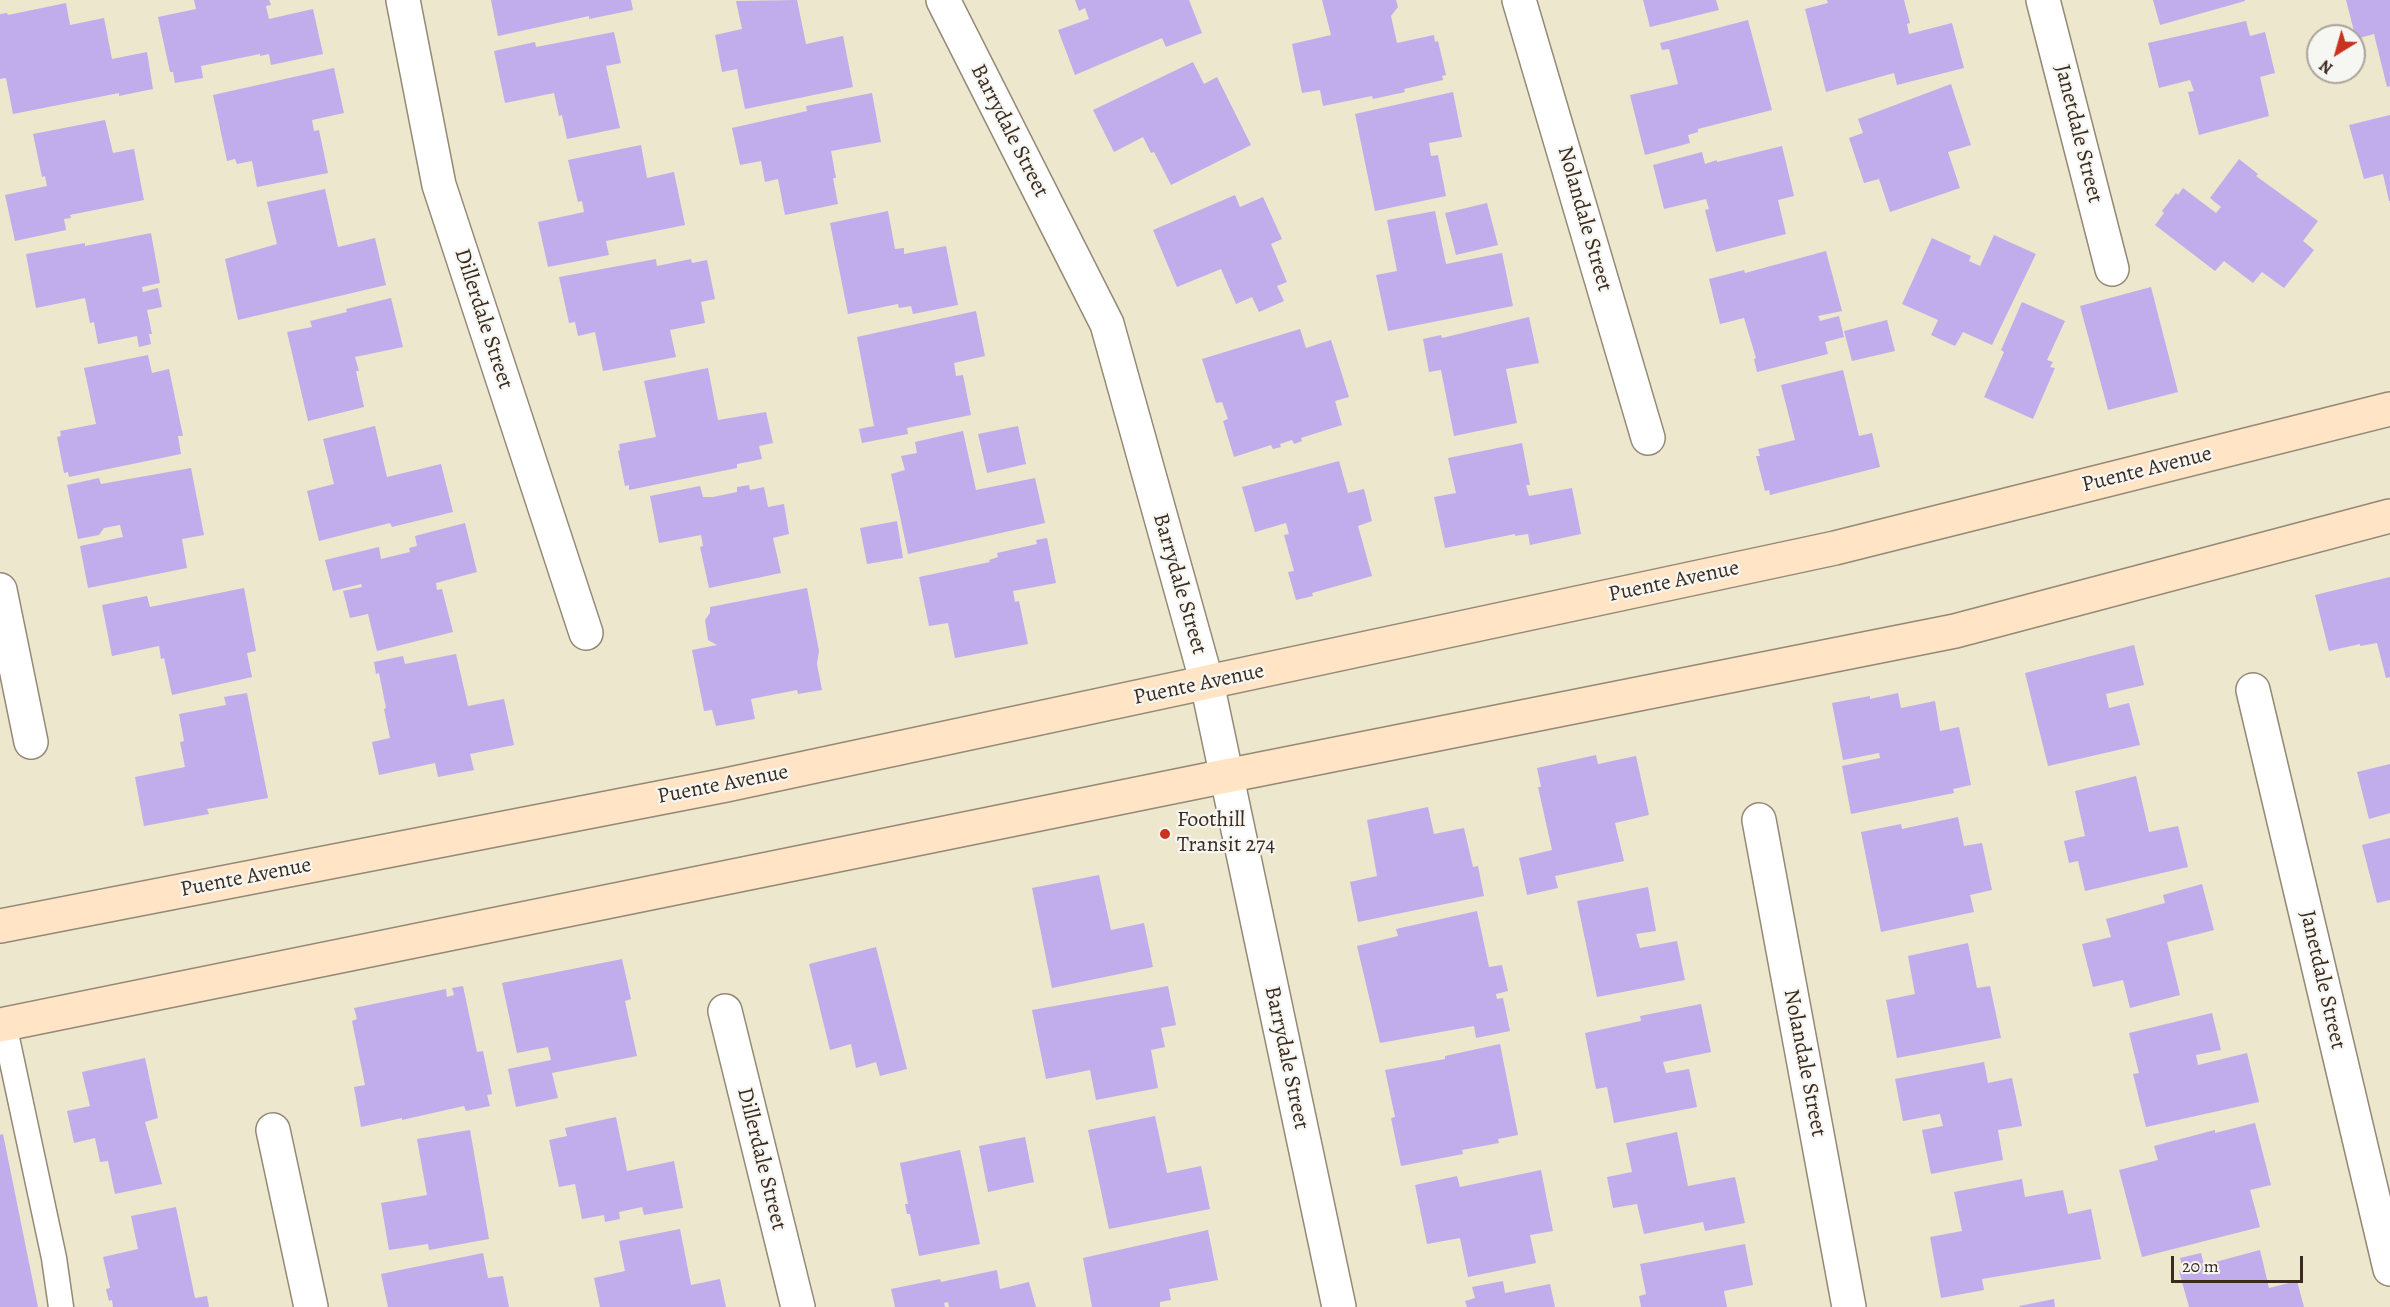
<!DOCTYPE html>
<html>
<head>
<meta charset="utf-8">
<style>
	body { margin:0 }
	#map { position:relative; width:2390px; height:1307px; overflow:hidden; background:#ece7cd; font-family:Alegreya,serif }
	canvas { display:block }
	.north { position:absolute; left:2306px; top:24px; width:60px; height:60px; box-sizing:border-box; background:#f6f6f2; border:2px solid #aba49d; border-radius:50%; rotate:217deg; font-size:16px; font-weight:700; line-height:24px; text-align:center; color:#3b2a1e }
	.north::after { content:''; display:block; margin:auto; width:21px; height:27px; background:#c8321e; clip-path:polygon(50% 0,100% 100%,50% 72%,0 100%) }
	.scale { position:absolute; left:2171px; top:1256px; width:132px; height:27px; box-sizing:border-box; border:3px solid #3b2a1e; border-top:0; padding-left:8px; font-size:18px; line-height:21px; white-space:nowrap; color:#3b2a1e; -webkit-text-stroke:4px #f6f6f2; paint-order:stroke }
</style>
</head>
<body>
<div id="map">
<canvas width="2390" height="1307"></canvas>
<div class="north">N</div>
<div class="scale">20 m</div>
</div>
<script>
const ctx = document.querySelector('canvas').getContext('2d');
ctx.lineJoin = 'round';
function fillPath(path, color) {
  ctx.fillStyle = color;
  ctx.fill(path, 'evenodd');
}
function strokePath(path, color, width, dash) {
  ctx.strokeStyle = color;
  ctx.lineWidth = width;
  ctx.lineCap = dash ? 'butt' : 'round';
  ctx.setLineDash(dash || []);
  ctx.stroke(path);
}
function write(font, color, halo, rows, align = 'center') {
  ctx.font = font + ' Alegreya,serif';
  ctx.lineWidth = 4.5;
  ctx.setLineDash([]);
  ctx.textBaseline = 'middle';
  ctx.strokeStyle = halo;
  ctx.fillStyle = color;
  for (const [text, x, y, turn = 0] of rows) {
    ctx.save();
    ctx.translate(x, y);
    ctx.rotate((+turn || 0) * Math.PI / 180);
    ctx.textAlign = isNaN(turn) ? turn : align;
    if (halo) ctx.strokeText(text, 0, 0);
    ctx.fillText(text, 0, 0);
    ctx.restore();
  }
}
fillPath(new Path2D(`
	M194,0H269L271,5L266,6L269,19L313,9L323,54L271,65L269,54L260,56V54L201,66L203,78L175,83L173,72H170L158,17L196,9Z
	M491,0H631L633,10L589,19V16L498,36Z
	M797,0L806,44L843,36L853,87L745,109L737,69L722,72L715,35L742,29L736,1Z
	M1075,0H1189L1202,33L1166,47L1162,38L1075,75L1058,30L1089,19L1085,8L1079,11Z
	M1322,0H1396L1398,7L1391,16L1397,43L1434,35L1435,42L1438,41L1446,75L1442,76L1443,80L1404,89L1405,92L1373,99L1372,96L1323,106L1320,90L1302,93L1292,44L1331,35Z
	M1643,0H1716L1719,10L1650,27Z
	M1827,0H1904L1910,23L1907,24L1909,34L1952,23L1964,68L1897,85L1894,73L1826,92L1805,9L1828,3Z
	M2153,0H2245V1L2160,25Z
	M2346,0H2390V86L2387,87L2374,34L2356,39Z
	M66,3L70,25L104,18L112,59L147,52L153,89L119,96V93L13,114L6,78L0,79V14L7,13L8,15Z
	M1748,20L1772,110L1698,129V132L1688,135L1690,143L1645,155L1630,95L1678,84L1669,49L1662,50L1660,43Z
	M2246,21L2250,36L2265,32L2275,73L2260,77L2269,116L2199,135L2188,92L2194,91L2190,80L2159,88L2148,43Z
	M614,32L621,63L606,66L620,128L567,139L562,115L559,116L554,93L505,103L494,51L535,42L536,47Z
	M1193,62L1204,84L1217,77L1251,145L1171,185L1154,152L1151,153L1143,137L1114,152L1093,110Z
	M334,68L344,113L312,120L314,131L319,130L328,173L257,187L252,161L237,164L235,159L227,161L213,95Z
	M1951,84L1971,145L1948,152L1960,188L1890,212L1879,179L1864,183L1849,138L1863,133L1858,119Z
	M1453,92L1462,137L1429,143L1431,156L1438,155L1446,196L1375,211L1355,114Z
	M872,93L881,142L831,151L836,178H833L838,204L785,215L778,179L765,182L761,161L740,165L732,128L807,111L806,106Z
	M2390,115V201H2389L2383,174L2364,179L2349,125Z
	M105,120L113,153L134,149L144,200L70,215L71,218L64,219L66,230L15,241L5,195L47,186L45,176L42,177L33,134Z
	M641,145L647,178L674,172L685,225L606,241L609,255L548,267L538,222L584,212L582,201L578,202L568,160Z
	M1782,146L1794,196L1778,200L1786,234L1716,252L1705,210L1709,209L1706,199L1664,209L1653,165L1702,152L1705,164L1717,160V162Z
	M2239,159L2258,174L2256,176L2318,221L2303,241L2314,250L2284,288L2262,272L2253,283L2224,261L2215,271L2155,225L2164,213L2162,211L2176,193L2178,195L2183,188L2216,213L2221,207L2210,198Z
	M325,189L338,247L375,238L386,285L238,320L225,259L277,244L267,202Z
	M1235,195L1240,207L1263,197L1282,239L1271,244L1287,282L1277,286L1284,301L1259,312L1252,297L1236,304L1221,269L1177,287L1153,230Z
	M1487,203L1498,245L1456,255L1445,213Z
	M888,211L895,249L904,248V254L946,246L958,305L913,314L911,306L899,308L898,304L848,314L830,223Z
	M1435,211L1446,264L1502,253L1513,306L1388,331L1376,275L1397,271L1387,220Z
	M151,233L160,283L142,287L143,292L158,288L162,307L147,310L152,334H149L151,344L139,347L137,336L98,344L94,322L90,323L85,298L36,308L26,254L85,243V246Z
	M1994,235L2036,254L1992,345L1963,332L1955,346L1931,335L1938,320L1902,304L1932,238L1971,256L1969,261L1980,266Z
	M1826,251L1842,311L1818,316L1820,321L1839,316L1844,337L1825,342L1828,354L1757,372L1754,359L1756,358L1744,318L1720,324L1709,279L1744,270L1745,273Z
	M656,259L657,266L691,259L692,263L707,260L715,299L701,302L705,323L670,330L676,357L603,371L595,332L578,336L575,322L569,323L559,277Z
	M2151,287L2178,392L2108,410L2080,306Z
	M391,298L403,347L355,357L359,371H356L364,407L308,421L287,332L312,327L310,321L347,312L346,309Z
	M2022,302L2065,321L2047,360L2053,362L2050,367L2055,368L2033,419L1984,397L2004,352L2001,350Z
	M976,311L985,356L954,363L956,376L963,375L971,415L907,428L908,434L862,443L859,429L874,426L857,337Z
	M1529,317L1539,363L1506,369L1517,423L1454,436L1441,370L1429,372L1423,339L1441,335L1442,338Z
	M1887,320L1895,351L1852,361L1844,331Z
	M1300,329L1306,348L1331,340L1349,397L1335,401L1342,425L1301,438L1302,441L1294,444L1292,440L1280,444L1281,447L1273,449L1271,445L1234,457L1223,421L1228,419L1222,402L1216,403L1202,359Z
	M148,355L152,373L169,369L183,436H178L181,454L69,477L68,472L64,473L57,437L61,436L60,431L96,424L84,368Z
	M708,368L718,420L766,412L773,443L759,446L762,459L737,464V468L629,490V485L625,486L618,451L620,450L619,444L656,437L644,381Z
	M1843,370L1859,436L1872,433L1880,467L1770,495L1769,490L1765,491L1756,456H1760L1758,449L1795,440L1781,385Z
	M375,426L387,477L441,464L453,512L392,527L390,523L319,541L307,491L334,484L323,439Z
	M1018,426L1026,464L987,473L978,434Z
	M963,431L976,490L1035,478L1045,523L908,554L891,474L905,470L901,456L917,453L915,442Z
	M1522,443L1530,485H1526L1529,496L1572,488L1581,534L1530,545L1528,534L1515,536V534L1445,548L1434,497L1456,493L1448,458Z
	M1339,461L1348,493L1364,489L1372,521L1358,526L1372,576L1312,593L1313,596L1296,600L1288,572L1294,571L1284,535L1289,534L1286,523L1255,532L1242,487Z
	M191,468L204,535L182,539L187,568L88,588L80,546L123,537L120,525L104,528L99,535L78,539L67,485L99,478L101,484Z
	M749,485L750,490L764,487L768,507L784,504L789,534L773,538L781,573L709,588L700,547L703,546L701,535L659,543L650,496L700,486L703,497H713L737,492V487Z
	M897,521L903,558L867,564L860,528Z
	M465,523L477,572L436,583L437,590L442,589L453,632L377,651L368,614L350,618L343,591L362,587L361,584L333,591L325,560L379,547L381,559L410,552L409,548L417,546L415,536Z
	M1047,538L1056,583L1013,591L1015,602L1019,601L1028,644L955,658L948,623L929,626L919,577L990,562L989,560L998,557L997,553L1037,544L1036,540Z
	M2390,577V677L2386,678L2377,643L2360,646V644L2329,651L2315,595Z
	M244,588L256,651L247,653L252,677L172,695L164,658L161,659L159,646L112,656L102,605L147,596L150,607Z
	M807,588L819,651L817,664L822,690L798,694L797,690L751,699L755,719L716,726L712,710L704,711L692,650L717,645L708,640L705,620L710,613V607Z
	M2134,645L2144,685L2106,694L2109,708L2129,703L2140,745L2048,766L2025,673Z
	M456,654L468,706L504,699L514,745L470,754L474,770L438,777L435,763L379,775L372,742L390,738L384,709L386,708L379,673L376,674L374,662L403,656L405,664Z
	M247,693L268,798L207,809L209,814L144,826L135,777L185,767L180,742L184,741L179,714L226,705L224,697Z
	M1898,693L1901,708L1935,701L1940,731L1959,727L1971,785L1953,789L1954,793L1851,814L1842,766L1880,758L1879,753L1843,760L1832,703L1870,696V699Z
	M1596,755L1598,764L1636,756L1649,815L1615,823L1624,861L1555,876L1558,888L1527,895L1519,858L1552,850L1538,787H1541L1537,768Z
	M2390,764V813L2369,819L2357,772Z
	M2136,776L2149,832L2178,826L2188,867L2085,891L2078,861L2069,863L2064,841L2085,836L2075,791Z
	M1428,807L1434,834L1464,828L1473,867L1478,866L1484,896L1358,922L1350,882L1377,876L1367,820Z
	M1958,817L1964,846L1982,843L1992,890L1970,895L1974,912L1881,932L1861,832L1901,824L1902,829Z
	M2390,838V900L2377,903L2362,845Z
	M1099,875L1111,930L1144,923L1153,967L1052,988L1032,888Z
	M2202,884L2214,930L2167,942L2180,995L2130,1008L2123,980L2093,987L2082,944L2111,937L2106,919L2165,903L2163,895Z
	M1648,887L1656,931L1636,934L1640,948L1677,941L1685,980L1597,997L1577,901Z
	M1477,911L1489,967L1502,965L1508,991L1496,994L1497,999L1503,998L1510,1031L1476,1038L1474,1026L1380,1043L1357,946L1398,936L1396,929Z
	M1968,943L1977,988L1990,986L2001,1038L1897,1058L1886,1000L1915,994L1908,956Z
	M876,947L907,1069L880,1076L876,1062L856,1068L851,1044L830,1050L809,964Z
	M622,959L631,999L625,1001L637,1056L552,1073L558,1098L516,1107L508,1069L551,1060L548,1047L517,1053L502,983Z
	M463,986L477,1052L483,1051L492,1094L487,1095L490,1106L466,1111L464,1106L402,1120V1118L361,1127L354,1087L365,1085L352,1021L357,1019L354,1008L446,989L447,997L454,995L452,988Z
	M1168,986L1176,1025L1161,1028L1165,1047L1151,1050L1158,1088L1096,1100L1090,1070L1046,1079L1032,1010Z
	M1701,1004L1711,1052L1663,1062L1666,1073L1689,1069L1697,1107L1614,1123L1607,1087L1596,1089L1585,1033L1641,1021L1640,1016Z
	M2212,1013L2221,1050L2196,1055L2198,1065L2247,1053L2259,1102L2146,1127L2133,1074L2139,1073L2129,1033Z
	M1500,1044L1518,1135L1498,1139L1499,1143L1462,1150L1463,1154L1401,1166L1391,1118L1395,1117L1385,1070L1445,1059V1056Z
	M145,1058L158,1118L145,1122L162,1184L115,1194L108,1161L100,1162L95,1138L74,1143L67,1111L90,1106L82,1072Z
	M1984,1062L1988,1083L2012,1078L2022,1126L1998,1130L2003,1160L1931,1174L1922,1130L1943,1126L1940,1114L1903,1121L1895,1079Z
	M1155,1116L1167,1173L1201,1166L1210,1209L1109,1229L1088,1130Z
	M616,1117L627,1171L674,1161L683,1208L644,1215L642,1207L619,1212L620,1219L605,1222L604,1215L582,1219L575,1184L559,1187L549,1140L567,1136L565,1128Z
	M2255,1123L2271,1185L2250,1190L2260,1227L2142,1257L2119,1170L2158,1160L2154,1146L2215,1130V1133Z
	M470,1130L489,1239L429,1250L428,1244L389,1250L381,1203L427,1195L417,1139Z
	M1677,1132L1688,1186L1735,1177L1745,1223L1705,1231L1703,1222L1644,1234L1637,1204L1613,1208L1607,1177L1632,1172L1626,1143Z
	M3,1134L38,1307H0V1135Z
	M1025,1137L1034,1182L988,1192L979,1146Z
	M960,1150L980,1244L919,1256L910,1214H907L905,1204H908L900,1163Z
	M1541,1170L1553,1231L1530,1235L1536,1263L1468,1277L1460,1238L1427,1244L1415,1185L1457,1176L1460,1187Z
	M2022,1179L2025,1197L2063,1190L2068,1214L2091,1209L2101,1259L1982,1279L1984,1290L1941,1298L1930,1237L1962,1231L1954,1192Z
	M176,1207L195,1298L207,1296L209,1307H113L112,1300L109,1301L106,1289L110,1288L103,1257L138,1249L131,1216Z
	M680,1229L691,1285L720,1279L726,1307H600L594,1278L625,1271L619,1241Z
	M1208,1230L1218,1280L1169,1289L1171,1300L1160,1302V1307H1092L1083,1258Z
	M1745,1244L1753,1285L1724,1291L1727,1307H1641L1639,1296L1646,1294L1640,1264Z
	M2260,1250L2269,1288L2297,1281L2304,1307H2189L2179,1271L2183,1270L2180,1258L2201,1253L2204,1265Z
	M483,1253L488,1278L503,1276L509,1307H388L381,1274Z
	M997,1270L1000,1289L1029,1282L1036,1307H949L948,1302L944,1303L945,1307H895L891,1289L940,1279L941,1282Z
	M1503,1281L1505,1293L1550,1284L1555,1307H1467L1465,1301L1475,1298L1472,1287Z
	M2054,1299L2055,1307H2020L2019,1306Z`), '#c1adeb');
const service = new Path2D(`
	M4,1024L54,1258L61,1307`);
const minor = new Path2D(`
	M403,0L439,185L586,633
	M943,0L1107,324L1207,683L1339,1307
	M1519,0L1648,438
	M2043,0L2112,269
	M0,590L31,742
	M2253,690L2390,1269
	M1759,820L1849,1307
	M725,1011L798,1307
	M273,1130L311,1307`);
const secondary = new Path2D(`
	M0,926L726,785L1835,548L2390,409
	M0,1025L1226,776L1955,631L2390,516`);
strokePath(service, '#948876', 27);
strokePath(minor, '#948876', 36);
strokePath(secondary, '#948876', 36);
strokePath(service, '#fff', 24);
strokePath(minor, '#fff', 33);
strokePath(secondary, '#ffe4c6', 33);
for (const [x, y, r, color] of [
	[1165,834,6,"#c8321e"]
]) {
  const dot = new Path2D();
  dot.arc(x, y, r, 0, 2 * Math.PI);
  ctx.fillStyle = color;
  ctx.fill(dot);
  strokePath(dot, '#f6f6f2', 2);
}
write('22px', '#3b2a1e', '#f6f6f2', [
	["Barrydale Street",1009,131,63],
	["Janetdale Street",2078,134,76],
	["Nolandale Street",1584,219,74],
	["Dillerdale Street",483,319,72],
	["Puente Avenue",2147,470,-14],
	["Puente Avenue",1674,582,-12],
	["Barrydale Street",1179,584,74],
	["Puente Avenue",1199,685,-12],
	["Puente Avenue",723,785,-11],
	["Puente Avenue",246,878,-11],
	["Janetdale Street",2322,980,77],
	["Barrydale Street",1286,1058,78],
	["Nolandale Street",1804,1063,79],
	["Dillerdale Street",761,1159,76]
]);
write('22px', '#3b2a1e', '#f6f6f2', [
	["Foothill",1177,821],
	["Transit 274",1177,846]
], 'left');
</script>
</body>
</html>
